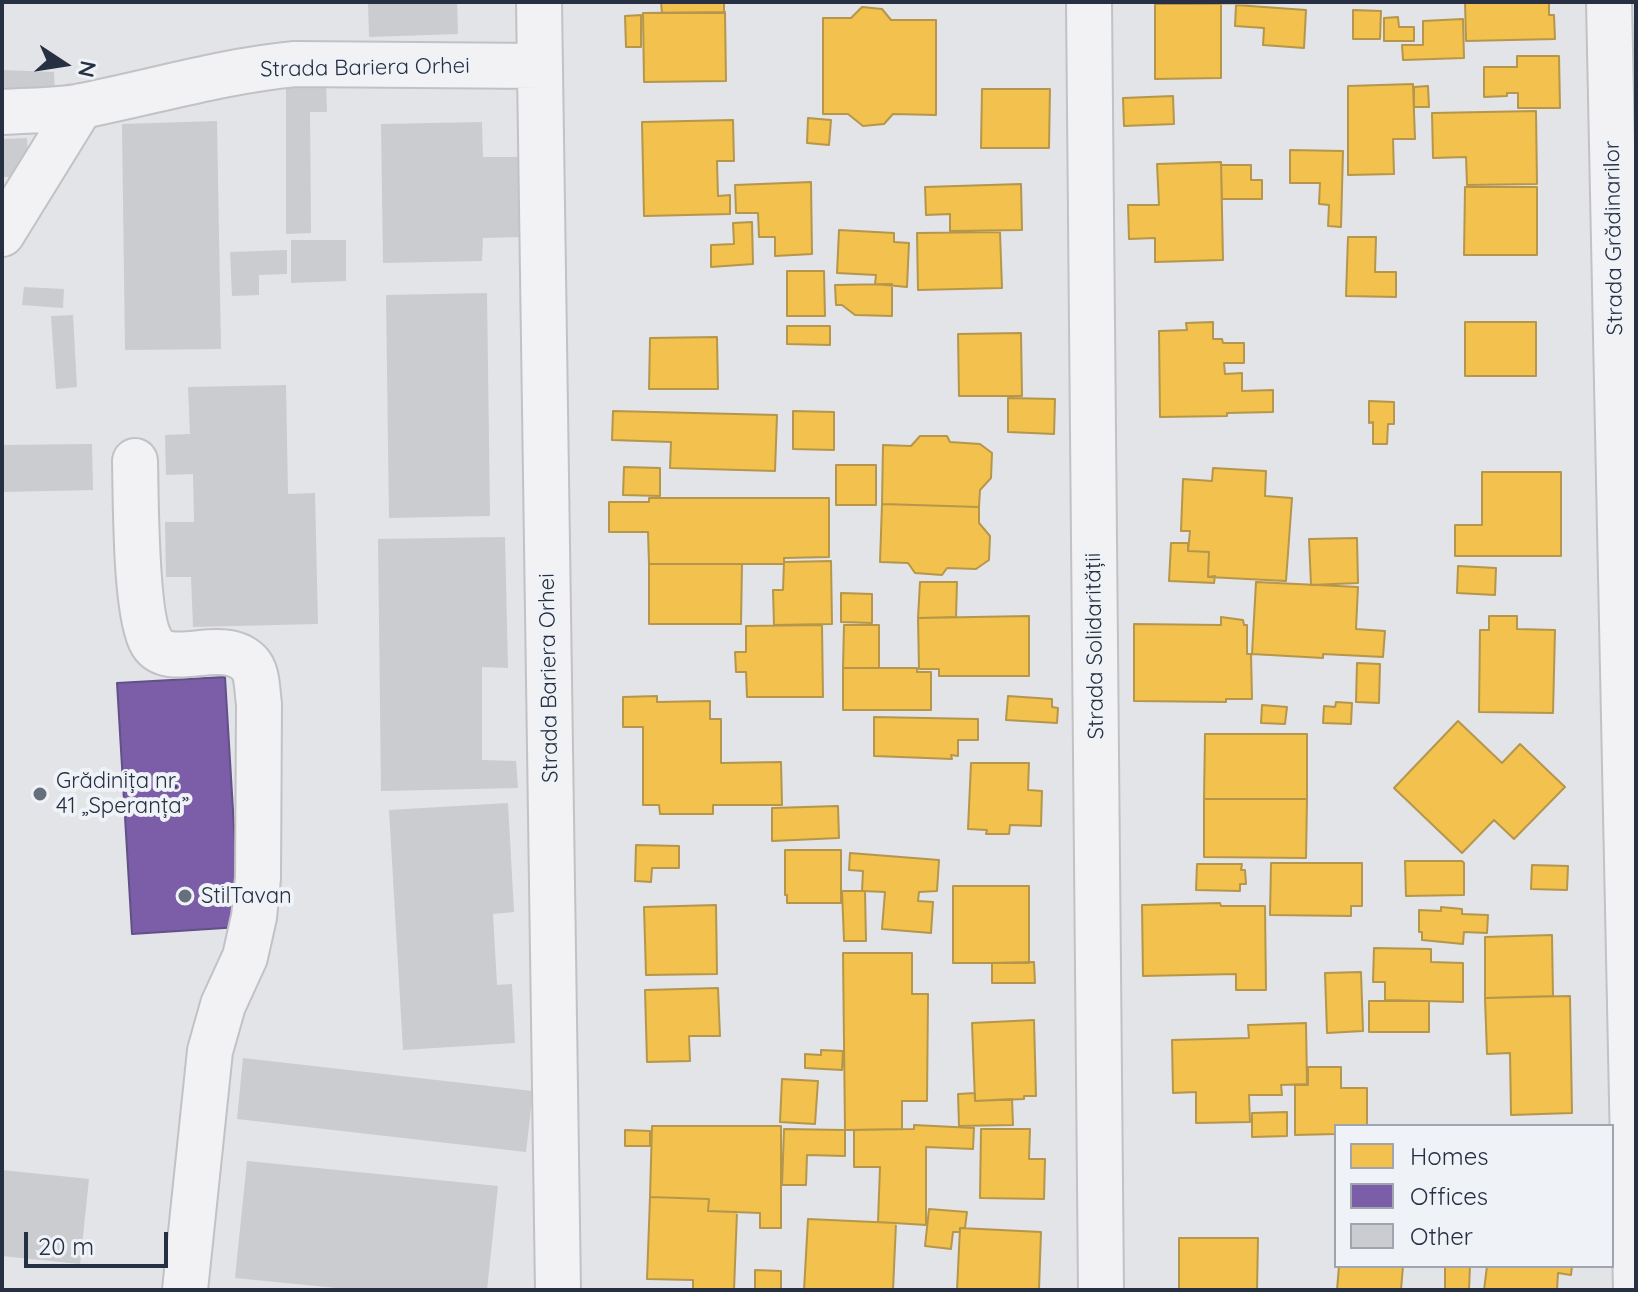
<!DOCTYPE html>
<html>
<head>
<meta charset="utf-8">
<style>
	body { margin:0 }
	#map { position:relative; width:1638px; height:1292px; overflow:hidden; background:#e2e4e7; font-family:Quicksand,sans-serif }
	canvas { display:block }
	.frame { position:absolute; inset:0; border:4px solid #273043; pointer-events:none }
	.legend { position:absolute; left:1334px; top:1124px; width:280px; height:144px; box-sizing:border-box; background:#eff2f7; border:2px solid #9fa4af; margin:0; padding:10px 14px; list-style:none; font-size:24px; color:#273043 }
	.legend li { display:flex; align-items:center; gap:16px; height:40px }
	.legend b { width:40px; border:2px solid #9fa4af }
	.north { position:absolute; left:24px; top:24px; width:80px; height:80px; -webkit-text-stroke:6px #eff2f7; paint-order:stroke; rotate:102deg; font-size:22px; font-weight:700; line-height:32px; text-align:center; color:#273043 }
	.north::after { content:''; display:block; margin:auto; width:28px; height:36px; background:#273043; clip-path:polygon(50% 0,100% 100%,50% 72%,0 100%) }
	.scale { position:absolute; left:24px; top:1232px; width:144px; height:36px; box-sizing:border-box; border:4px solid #273043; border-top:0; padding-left:10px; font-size:24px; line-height:28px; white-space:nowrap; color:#273043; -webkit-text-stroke:6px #eff2f7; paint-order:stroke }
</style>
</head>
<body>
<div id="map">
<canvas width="1638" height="1292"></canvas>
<div class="frame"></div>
<ul class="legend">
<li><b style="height:22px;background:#f2c14e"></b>Homes</li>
<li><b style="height:22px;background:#7b5ea7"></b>Offices</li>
<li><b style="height:22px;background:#caccd0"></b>Other</li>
</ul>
<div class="north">N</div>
<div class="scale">20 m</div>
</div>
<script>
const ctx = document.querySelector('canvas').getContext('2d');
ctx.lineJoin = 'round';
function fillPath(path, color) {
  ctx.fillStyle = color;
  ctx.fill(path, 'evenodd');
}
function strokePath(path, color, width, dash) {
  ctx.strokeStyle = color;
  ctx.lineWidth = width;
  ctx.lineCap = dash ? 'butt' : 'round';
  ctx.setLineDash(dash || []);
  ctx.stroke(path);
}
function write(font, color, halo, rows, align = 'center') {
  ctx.font = font + ' Quicksand,sans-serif';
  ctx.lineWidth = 8;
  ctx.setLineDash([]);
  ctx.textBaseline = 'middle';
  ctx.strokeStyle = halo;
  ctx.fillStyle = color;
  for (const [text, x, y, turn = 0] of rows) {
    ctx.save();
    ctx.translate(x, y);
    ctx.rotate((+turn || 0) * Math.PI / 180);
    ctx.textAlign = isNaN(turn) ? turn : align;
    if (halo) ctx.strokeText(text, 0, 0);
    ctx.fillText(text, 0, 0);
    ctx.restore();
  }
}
const homes = new Path2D(`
	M661,2H724V13H662Z
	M1155,2H1283V3L1155,4Z
	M1465,2H1549V15H1554L1555,39L1466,41Z
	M1155,4H1221V78L1155,79Z
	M1236,5L1306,10L1304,48L1263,45L1264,28L1235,26Z
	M862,7L882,9L891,20H936V115L893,114L884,124L863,126L848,114H823V18H851Z
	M1353,10L1381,11L1380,39H1353Z
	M725,12L726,81L644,82L643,13Z
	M641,15V47H626L625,16Z
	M1398,17L1399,27H1414V41H1384V18Z
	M1463,19L1464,58L1403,60L1402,45H1423V21Z
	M1517,56H1559L1560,108H1518V93H1507V96L1484,97V67H1517Z
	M1413,84L1415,139H1393L1394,174L1348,175V86Z
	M1428,86L1429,107H1414V87Z
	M982,89H1050L1049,148H981Z
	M1173,96L1174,124L1124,126L1123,98Z
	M1536,111L1537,184L1467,185L1466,157L1433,158L1432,113Z
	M808,118L831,120L829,145L807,143Z
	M733,120L734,161H717L718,196L730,195V214L644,216L642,122Z
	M1290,150L1343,151L1341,227L1328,226L1329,205L1319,204L1320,183H1290Z
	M1221,162L1223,260L1155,262V238L1129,239L1128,205H1159L1157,164Z
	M1221,165H1251V180H1262V199H1222Z
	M811,182L812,254L775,256V237H759L758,213H736L735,185Z
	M1021,184L1022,230L950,231V214L926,215L925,187Z
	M1465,187H1537V255H1464Z
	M752,222L753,264L711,267V245L734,244L733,223Z
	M839,230L894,233V242L909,243L907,287L875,284L876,275L837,273Z
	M1000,232L1002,288L918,290L917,233Z
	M1348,237H1376L1375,272H1396V297L1346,296Z
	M787,271H824L825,316H787Z
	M892,284V316L855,315L842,305H836L835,285Z
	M1213,322V339H1222L1223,343H1244V363H1224L1225,374L1242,373V391L1273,390V412L1227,413V416L1160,417L1159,331L1187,330L1186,323Z
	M1465,322H1536V376H1465Z
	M787,326H830V345L787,344Z
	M1021,333L1022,396H959L958,334Z
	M717,337L718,389H649L650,338Z
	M1008,398L1055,399L1054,434L1008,432Z
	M1369,401L1394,402V424H1388L1387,444H1373V422L1369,423Z
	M613,411L777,415L775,471L670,468L671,442L612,440Z
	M793,411L834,412V450L793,449Z
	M920,436H947L950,442L980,444L992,453L991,478L980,490L979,507L882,504L883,445L911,446Z
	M836,465H876V505H836Z
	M624,467L660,468V496L623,495Z
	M1213,468L1266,471L1265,496L1292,498L1286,581L1208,577L1209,552L1188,551L1190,531H1181L1183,479L1212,481Z
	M1482,472H1561V556H1455V525H1482Z
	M649,498H829V557L784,558V564H649L648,532H609V502H649Z
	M882,504L979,507V523L990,536L989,560L976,569L947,568L942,575L915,573L908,563L880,562Z
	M1357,538L1358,583L1311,585L1309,539Z
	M1171,543H1188V551L1209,552L1208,577L1215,576L1214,583L1169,581Z
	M831,561L832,624L774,625L773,590H783L784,562Z
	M649,564H742L741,624H649Z
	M1458,566L1496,568L1495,595L1457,593Z
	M920,582H957L956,617L918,618Z
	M1256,582L1358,587L1356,629L1385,631L1383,657L1323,654V658L1252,654Z
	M841,593L872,594V623L841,622Z
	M1029,616V676H939V669H919L918,618Z
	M1489,616H1517V629L1555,630L1553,713L1479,712L1480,630H1489Z
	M1221,617L1243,620L1244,625H1247V654H1251L1252,699H1226V702L1134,701V624L1221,625Z
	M822,625L823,697H747L746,672H736L735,652H746V626Z
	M844,625H879V668H843Z
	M1357,663L1380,664L1379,703L1356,702Z
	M843,668H917V672H931V710H843Z
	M657,696V702L710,701V719H721V763L781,762L782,805H713V814H660L659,805H643V727H623V697Z
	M1008,696L1052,699V707L1058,708L1057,723L1006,720Z
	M1336,702L1352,703L1351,724L1323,723L1324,706L1335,707Z
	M1262,705L1287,707L1285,724L1261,723Z
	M874,717L978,719V740H958V756L951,755L952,759L874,756Z
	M1458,721L1502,763L1520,744L1565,787L1514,839L1494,820L1462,853L1394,788Z
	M1205,734H1307V799H1204Z
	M971,763H1029L1028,790L1042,791L1041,826L1010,825L1009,834H986L987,830L968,829Z
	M1204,799H1307L1306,858L1204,857Z
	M838,806L839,838L772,841V808Z
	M636,845L679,846V868H652L651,882L635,881Z
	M785,850H841V903H787V895H785Z
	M850,853L939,860L937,891L919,892L918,901L933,902L931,933L882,929L885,892L862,891L863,871L849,870Z
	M1405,861H1462L1464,863V895L1406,896Z
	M1271,863H1362V906H1351V916L1270,915Z
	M1197,864H1242L1241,870H1245L1246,884H1240V891L1196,890Z
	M1532,865L1568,866L1567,890L1531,889Z
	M953,886H1029V963H953Z
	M842,891H865L866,941H844Z
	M1220,903L1221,906H1265L1266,990H1236V974L1143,976L1142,905Z
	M716,905L717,974L646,975L644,907Z
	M1441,907L1462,909V914L1488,915L1487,933L1464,932L1463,944L1422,940V932H1419V910L1441,911Z
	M1552,935L1553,996L1485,998V937Z
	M1374,948L1431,949V962L1463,963V1002L1385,1000V982H1373Z
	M843,953H912V994H928L927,1101H902V1129L845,1130Z
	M1034,962L1035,983H992V963Z
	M1361,972L1363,1031L1327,1033L1325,973Z
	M718,988L720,1036H689L690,1061L647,1062L645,990Z
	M1570,996L1572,1113L1511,1115L1510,1053L1487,1054L1485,998Z
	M1369,1001H1429V1032H1369Z
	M1034,1020L1036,1096H1024V1099L975,1101L972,1023Z
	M1306,1023L1307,1084L1281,1085L1282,1095H1249L1250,1122L1196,1123V1092L1173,1093L1172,1040L1249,1038L1248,1025Z
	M821,1050L843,1051L842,1070L805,1068V1054L821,1055Z
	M1308,1067H1341V1088H1367V1126H1336V1134L1295,1135V1085H1308Z
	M782,1079L818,1081L815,1124L780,1122Z
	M975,1093V1101L1012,1099L1013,1125L959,1126L958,1094Z
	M1287,1112V1136L1252,1137V1113Z
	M914,1125L974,1128L973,1149L926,1147V1225L878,1222L880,1167H854V1130L914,1129Z
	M652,1126H781V1228H760V1213L708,1211L709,1199L650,1197Z
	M784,1129L845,1130V1156L807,1155L806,1185H782Z
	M981,1129H1030L1029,1159H1045L1044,1199L980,1198Z
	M625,1130L650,1131V1146H625Z
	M650,1197L709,1199L708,1211L737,1212L734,1290H693V1280L647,1279Z
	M929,1209L967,1212L965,1228H960V1232H953L951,1249L925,1246Z
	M808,1219L896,1223L893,1290H804Z
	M960,1228L1041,1232L1039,1290H957Z
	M1179,1238H1258L1257,1290H1179Z
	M1339,1266H1403L1401,1290H1337Z
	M1445,1266H1470L1469,1290H1445Z
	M1487,1266H1572L1571,1275L1558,1273L1557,1290H1484Z
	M755,1270L781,1271V1290H755Z`);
fillPath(homes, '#f2c14e');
strokePath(homes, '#b5964b', 2);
const offices = new Path2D(`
	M225,677L240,927L132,934L117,683Z`);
fillPath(offices, '#7b5ea7');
strokePath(offices, '#625089', 2);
fillPath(new Path2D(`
	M368,2H457L458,34L369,37Z
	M2,70L54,72L55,97L2,98Z
	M308,81H326L327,112H310L311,233L286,234V89Z
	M217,121L221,349L125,350L122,124Z
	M482,122L483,157H521L523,237L483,238L482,261L383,263L381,124Z
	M27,138L29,176L2,177V139Z
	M291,240H346V281L291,283Z
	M287,250V274L259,275V295L232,296L230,252Z
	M24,287L64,289L63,308L22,305Z
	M487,293L490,516L389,518L386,295Z
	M73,315L77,387L56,389L51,316Z
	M286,385L288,494L315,493L318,624L193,627L191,577H166L165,522H194L193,474L166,475L165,435L190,434L188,387Z
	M92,444L93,490L2,492V445Z
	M505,537L508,668L482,667V760L516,761L518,788L381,791L378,539Z
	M508,803L514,912L493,914L497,985L512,984L515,1043L403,1050L389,810Z
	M243,1058L533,1091L526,1152L237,1119Z
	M247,1161L498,1186L487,1290H356L235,1278Z
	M2,1170L89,1179L80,1264L2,1256Z`), '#caccd0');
const minor = new Path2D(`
	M539,2L558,1290
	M1089,2L1101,1290
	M1609,2L1636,1290
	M2,112C28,110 57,111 82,106C153,92 222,71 295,64L539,66
	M2,234L81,106
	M135,461C136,498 135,617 152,643C170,671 222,636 249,663C258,672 257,692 259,704L258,878L254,917L245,957L223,1005L210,1051L185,1290`);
strokePath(minor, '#c0c2c5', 48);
strokePath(minor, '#f2f2f4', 44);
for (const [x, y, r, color] of [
	[40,794,8,"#686f7c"],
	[185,896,8,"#686f7c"]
]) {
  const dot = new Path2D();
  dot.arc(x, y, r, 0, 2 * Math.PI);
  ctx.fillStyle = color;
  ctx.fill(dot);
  strokePath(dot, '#eff2f7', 3);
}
write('22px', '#273043', '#eff2f7', [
	["Strada Bariera Orhei",365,68,-1],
	["Strada Grădinarilor",1614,238,-91],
	["Strada Solidarității",1095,646,-91],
	["Strada Bariera Orhei",549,678,-91]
]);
write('22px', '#273043', '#eff2f7', [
	["Grădinița nr.",56,781],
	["41 „Speranța”",56,806],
	["StilTavan",201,896]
], 'left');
</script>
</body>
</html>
